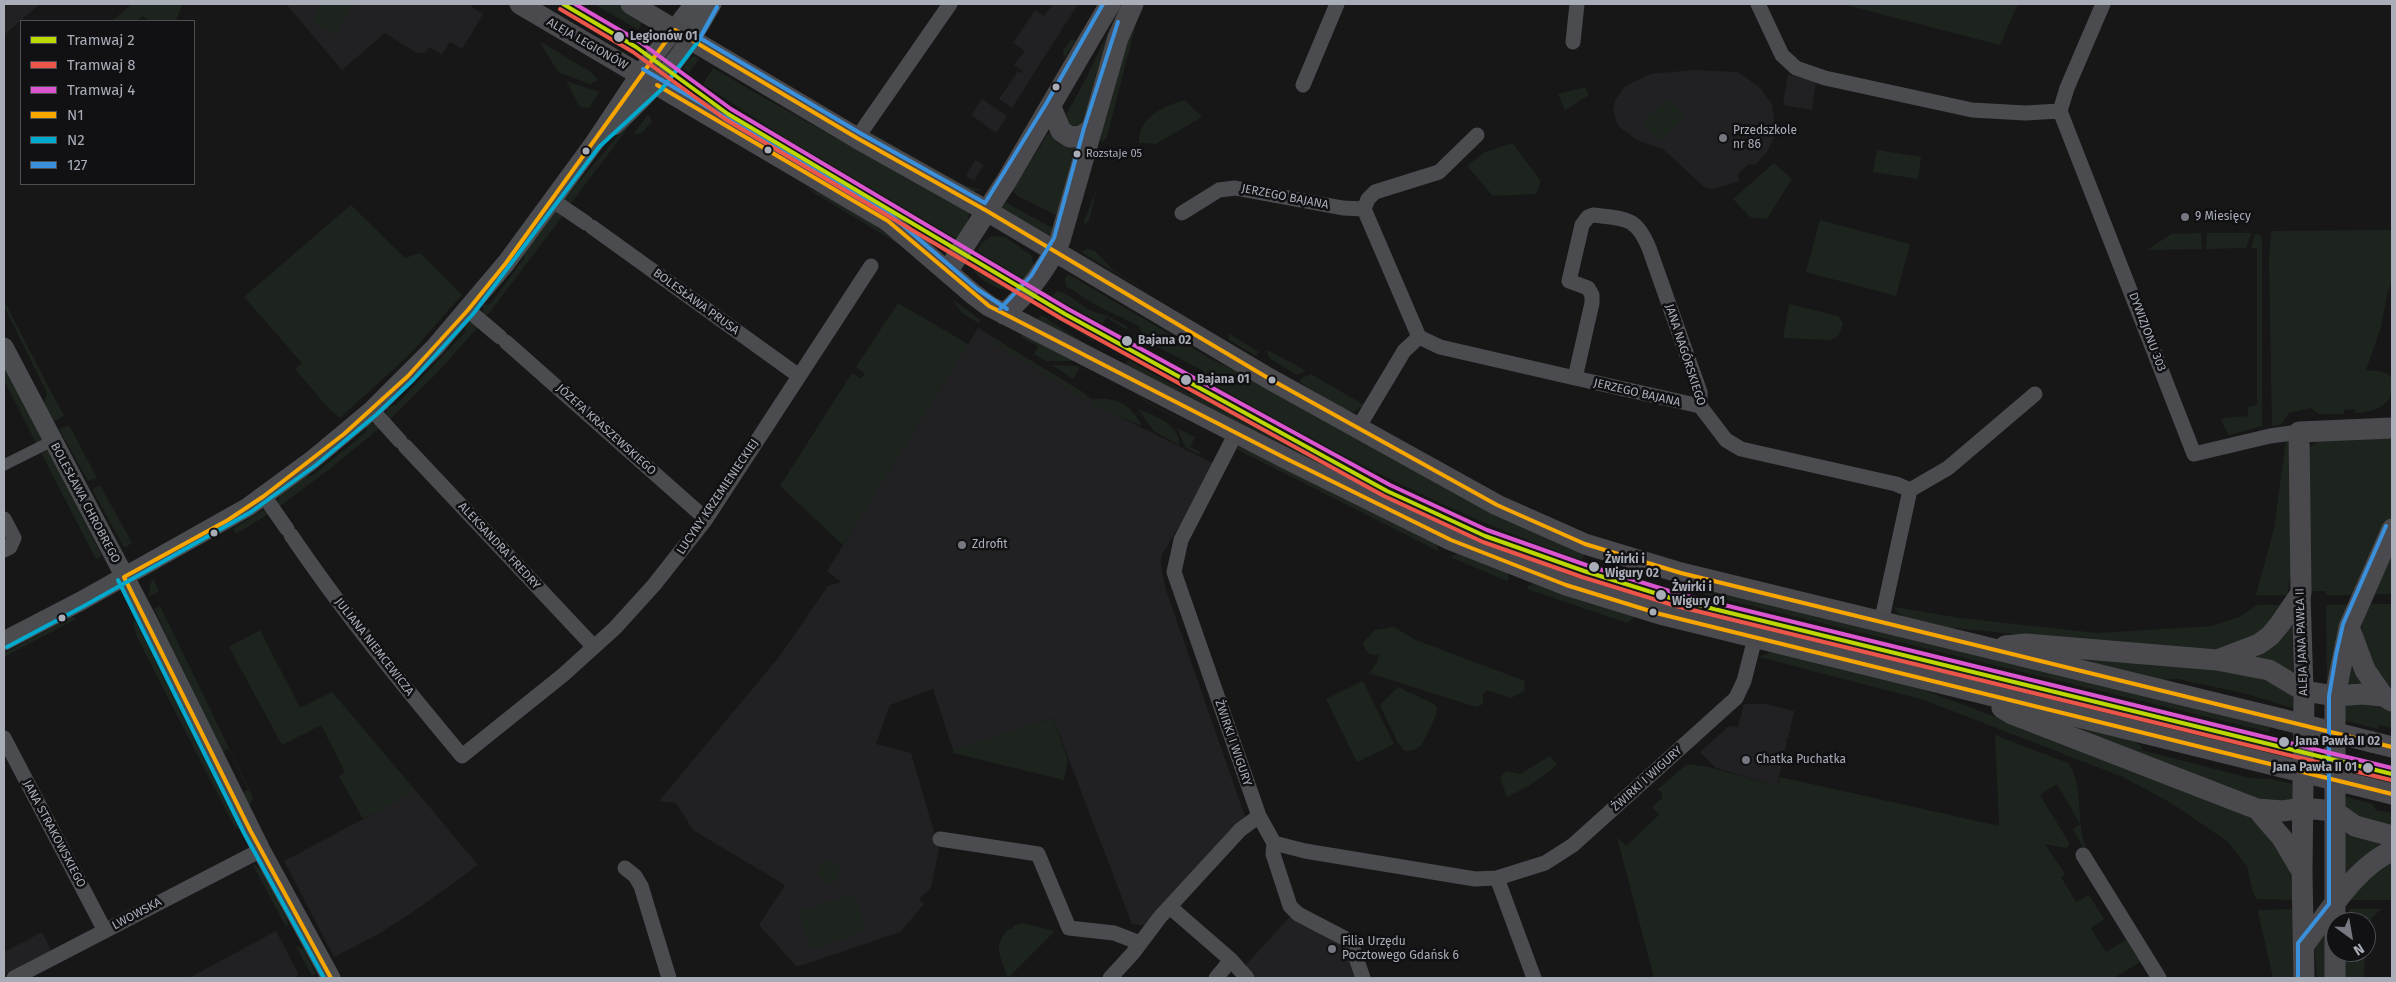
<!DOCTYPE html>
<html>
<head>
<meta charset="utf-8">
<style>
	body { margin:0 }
	#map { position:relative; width:2396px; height:982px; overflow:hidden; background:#171717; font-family:"Fira Sans",sans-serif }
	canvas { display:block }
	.frame { position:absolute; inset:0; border:5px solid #a8adb8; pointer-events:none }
	.legend { position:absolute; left:20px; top:20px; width:175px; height:165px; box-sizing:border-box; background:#111113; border:1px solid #4d4f55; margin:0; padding:6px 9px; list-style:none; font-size:15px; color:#a8adb8 }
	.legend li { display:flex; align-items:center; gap:10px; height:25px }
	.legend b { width:25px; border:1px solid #4d4f55 }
	.north { position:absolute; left:2326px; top:912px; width:50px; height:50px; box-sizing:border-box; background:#111113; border:1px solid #4d4f55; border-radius:50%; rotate:148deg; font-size:14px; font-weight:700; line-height:20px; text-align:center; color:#a8adb8 }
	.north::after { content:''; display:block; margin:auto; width:18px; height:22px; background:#757880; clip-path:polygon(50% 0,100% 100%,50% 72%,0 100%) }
</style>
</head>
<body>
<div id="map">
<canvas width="2396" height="982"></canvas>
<div class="frame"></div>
<ul class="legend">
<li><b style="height:6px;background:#bcd800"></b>Tramwaj 2</li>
<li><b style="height:6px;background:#ec5549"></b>Tramwaj 8</li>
<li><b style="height:6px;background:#db54d0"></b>Tramwaj 4</li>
<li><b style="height:6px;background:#f7a600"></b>N1</li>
<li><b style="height:6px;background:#00a9ce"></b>N2</li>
<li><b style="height:6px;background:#3a90db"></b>127</li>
</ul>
<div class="north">N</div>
</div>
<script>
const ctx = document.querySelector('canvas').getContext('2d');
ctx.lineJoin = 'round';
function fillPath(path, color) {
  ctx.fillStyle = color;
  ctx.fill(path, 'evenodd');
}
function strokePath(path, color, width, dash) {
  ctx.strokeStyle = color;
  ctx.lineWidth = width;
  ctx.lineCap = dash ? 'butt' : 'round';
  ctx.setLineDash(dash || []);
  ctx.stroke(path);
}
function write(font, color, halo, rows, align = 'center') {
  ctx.font = font + ' "Fira Sans",sans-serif';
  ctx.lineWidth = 5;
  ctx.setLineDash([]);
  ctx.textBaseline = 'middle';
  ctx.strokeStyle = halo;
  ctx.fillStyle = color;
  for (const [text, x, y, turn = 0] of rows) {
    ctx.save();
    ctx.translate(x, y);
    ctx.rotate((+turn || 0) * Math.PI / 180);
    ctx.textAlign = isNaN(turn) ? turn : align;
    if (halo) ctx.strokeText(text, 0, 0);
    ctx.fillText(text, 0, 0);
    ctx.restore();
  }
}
fillPath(new Path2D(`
	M4,4H40L4,35Z
	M286,4H472L471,6L483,14L462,49L450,42L442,55L429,47L425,53H417L385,33L342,70Z
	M1053,4H1078L1012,108L999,99L1018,71L1021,73L1023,71L1014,65L1025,51L1013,43L1035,10L1044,16Z
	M1693,70L1738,72L1759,87L1772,104L1776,133L1767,152L1755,165L1749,164L1738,174L1739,181L1714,189L1704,187L1664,150L1637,140L1618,126L1613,111L1615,100L1625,86L1651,74Z
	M1788,74L1816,82L1812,110L1783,105Z
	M982,99L1007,116L996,133L971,115Z
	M975,160L984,165L974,181L966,176Z
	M978,328L1126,420L1213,463L1186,516L1162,554L1161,565L1166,590L1246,819L1147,926L1132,924L1053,718L953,750L933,689L890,705L876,744L911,753L939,849L931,888L919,899L924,904L900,932L797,967L759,925L785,885L693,830L676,803L659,801L779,657L828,586L841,582L827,571Z
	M1744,704H1767L1794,711L1788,739L1786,738L1787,743L1777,786L1716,768L1700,752L1729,726L1738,727Z
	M416,791L478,865L413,912L375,936L334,957L284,861Z
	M1297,909L1352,936L1363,978H1245L1242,969Z
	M276,931L298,973L296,978H189Z
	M42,932L51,950L4,975V952Z`), '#212123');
fillPath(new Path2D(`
	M132,4H181L182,5L176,21H148L143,16L137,21H115L114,19Z
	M323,4H354L334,35L312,22Z
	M594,4H617L644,20L638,30Z
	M1121,4H1125L1083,126L1069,127L1066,115L1086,79Z
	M1141,4H1144L1136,24L1107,137L1101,143L1102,116Z
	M1842,4H2018L2000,45Z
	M1072,39L1076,41L1064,58L1063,50Z
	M539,41L591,72L598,80L590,84L558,72Z
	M695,56L699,59L689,73L683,68L690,58Z
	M713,68C797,118 884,163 969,212L968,221L957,239L779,134L703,84Z
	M566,81L599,92L589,108L580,107Z
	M1585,87L1589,95L1565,110L1558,94Z
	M1668,98L1686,116L1660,142L1642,123Z
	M1185,100L1202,117L1156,144L1139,143C1138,117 1164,106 1185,100Z
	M648,114L652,121L643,132L633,135Z
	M629,123L630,125L569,206L564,199Z
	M1051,129L1080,142L1060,217L1019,197L1012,191Z
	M870,132L964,185L982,190L974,191L965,188L871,136Z
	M1512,143L1541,181L1536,194L1493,196L1467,166L1483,153Z
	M1877,150L1921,157L1918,179L1873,172Z
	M1774,163L1792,179L1767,219L1750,217L1733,199Z
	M806,188C837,197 880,228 905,248Z
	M1097,188L1089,220L1087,223L1083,224Z
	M1005,202L1056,230L1052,240L1000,210Z
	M351,205L405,258L420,253L462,295L410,354L340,418L330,410L295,369L302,363L244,297Z
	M558,210L565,213L486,317L483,312V305L490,304L524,258L523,251L553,213Z
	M898,218L950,249L947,253L927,236Z
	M1820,220L1910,244L1896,296L1806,272Z
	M2392,230V283L2388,291L2381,327L2366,370C2373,371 2383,370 2389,375C2392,377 2392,382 2392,386C2392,406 2374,412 2356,413L2355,409L2344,410V414H2319L2311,408L2289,413L2281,424L2272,426L2269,259L2271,231Z
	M2201,233L2202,249L2147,250L2171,234Z
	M2207,233H2251V235L2246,248L2206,249Z
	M2255,234L2260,235L2262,239V426L2229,435L2221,421L2224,418L2248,416V407L2257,405V249L2251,248Z
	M992,236L1005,237L1031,255L1034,266L1027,281L977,251L983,242Z
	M1087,249L1095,251L1112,269L1144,290L1081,252Z
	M972,262L1018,290C1004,295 970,278 972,262Z
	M1068,274L1213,360L1262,384L1585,553L1582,560C1448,515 1322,445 1200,377L1203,371L1145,340L1139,326L1094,304L1066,286L1065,278Z
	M1057,291L1068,295L1089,310L1107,316L1128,327L1126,329L1106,317L1103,324L1052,296Z
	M951,298L979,319L980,324L962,313Z
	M4,301L64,416L54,421L44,405L47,393L4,306Z
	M898,303L968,344L843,545L780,486L852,373L861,379L865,373L856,367Z
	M1789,304L1838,316L1843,323L1839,335L1831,340L1783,338Z
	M1045,305L1096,336L1093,341L1045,310Z
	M1041,315L1087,345L1125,365L1128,360L1190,394L1194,388L1401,501L1484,538L1578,573L1576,580L1481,544L1035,324Z
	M471,321L479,326L435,375L390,419L386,416L387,407L396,405L465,332V326Z
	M1023,333L1075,361H1046L1034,354L1038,346L1021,337Z
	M1228,333L1259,352L1256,356L1229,340Z
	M996,339C1026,357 1056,376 1086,394V400L995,344L989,349Z
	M1267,351H1270L1306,371L1297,375L1269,358Z
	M4,364L43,440L37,445L4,380Z
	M1052,365L1076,366L1097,376L1079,368L1073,379Z
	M1311,374L1364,405L1354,412L1339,409L1300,382L1302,378Z
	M1129,388L1146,401L1213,437L1147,403Z
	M1094,399C1119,397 1131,405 1142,426L1091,404Z
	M1138,409C1154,416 1181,424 1179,445L1154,431Z
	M370,424H377L381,427L331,468L279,507L277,503L280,495L305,475L312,476L366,432L367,425Z
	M69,425L97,478L88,481L59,429Z
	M1177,428L1195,437L1190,447L1200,452L1199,455L1185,447Z
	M2392,435V517L2357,595H2326V591H2308L2309,448L2322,439Z
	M2286,440L2289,442L2292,568L2287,595H2256L2274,529Z
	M1240,447L1431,539L1437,545L1438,551L1236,449Z
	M46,450L49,452L102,556L96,559L41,453Z
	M100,485L132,543L126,547L123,546L93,491L94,488Z
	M263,510L270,513L236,534L233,529Z
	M2392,549V594H2372Z
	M1459,553L1508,572L1509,579L1507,581L1450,557Z
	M153,578L159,591L149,597L150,584Z
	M1538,582L1635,617L1627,623L1527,589L1528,586Z
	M1692,584L2270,725L2269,732L1690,591Z
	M2353,604L2327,694L2326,605Z
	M2368,604H2392V692C2384,685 2380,676 2374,667C2360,641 2358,632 2368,604Z
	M1688,605L2270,747L2268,756L1686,612Z
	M2257,605H2283L2265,632L2224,649L2178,651L1955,628C1937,625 1903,625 1894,607L1960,618L2097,633L2212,626L2239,617Z
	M160,606L253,797L249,809L242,793L248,789L229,749L222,752L154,609Z
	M2292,614L2293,676L2251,656Z
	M72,617L76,619L4,657V653Z
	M135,620L242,830L235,828L137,637L133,623Z
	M1394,627L1416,640L1525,681L1524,691L1511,698L1487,690L1483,694V704L1476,707L1369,673L1377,662L1379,655L1369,654L1362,644L1375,630Z
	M260,630L300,708L332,692L416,791L363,819L339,776L345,772L321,725L282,745L229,647Z
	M1773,651L1900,682L1932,693L2221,803L2248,817L2264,829L2289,869L2294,900L2257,899L2253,893L2247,866L2227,841L2171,803L2123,777L1924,700L1759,657Z
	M2035,652L2245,672L2293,691V708L2247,694L2178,679L2152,680Z
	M2351,652L2369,689H2344Z
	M1363,681L1394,744L1357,762L1326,699Z
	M1398,687L1434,704L1437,708C1438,714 1425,741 1420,746C1416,750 1410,751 1405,751L1398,743L1380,705Z
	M2343,701L2368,702L2392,712V728L2379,725L2378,729L2343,720Z
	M2034,714L2130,739L2142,746L2141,750L2250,778L2272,779L2292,784V801L2269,804Z
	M1053,718L1068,760L1064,780L953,753V750Z
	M1995,735L2068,763C2085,786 2075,823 2086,848L2084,849L2073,830L2080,824L2057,784L2040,795L2070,844L2066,848L2045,844L2065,874L2061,877L2076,902L2089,895L2104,919L2091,928L2106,952L2126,940L2140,962L2114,978H1654L1617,837L1626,846L1659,815L1652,807L1662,798V792L1657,790L1687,764L1709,767L1777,786L1780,777L1999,826Z
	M1550,756L1557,765L1529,786L1507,797L1500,778L1506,771L1520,774Z
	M2343,796L2372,804L2376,810L2392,813V828L2348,815Z
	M2343,826L2392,842L2343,889Z
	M2392,858V900H2351L2356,890Z
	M824,860L839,867L840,870L835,882L831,885L826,883L816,873Z
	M252,863L262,870L286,917L288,923L286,927Z
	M854,894L867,930L811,949L798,912Z
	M2294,909L2295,978H2273L2258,912L2259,910Z
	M2349,909H2381L2372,918L2366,930V922H2346Z
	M2311,913H2327L2328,978H2317Z
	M1022,923L1055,931L1008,978C1001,956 992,949 1008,929L1010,930L1015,925Z
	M296,946L304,950L316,974L312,976Z
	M2343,952H2365L2364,978H2344Z`), '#1d241e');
strokePath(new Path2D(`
	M4,465L52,441`), '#4b4c50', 11);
strokePath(new Path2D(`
	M1758,4L1782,55L1796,68L1825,78L1972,110L2025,113L2060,111
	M2103,4L2067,88L2060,111L2194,454L2270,436L2299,432
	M1573,42L1577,4
	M1303,85L1337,4
	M857,138L950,4
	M552,200L586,223
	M1364,209L1368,199L1375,192L1439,172L1477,135
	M1182,213L1219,190L1235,188L1343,208L1364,209L1419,337L1440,347L1575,378L1592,303V295L1588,288L1569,281L1582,225L1588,217L1593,215C1625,219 1636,216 1649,248L1700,392V406L1726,440L1741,449L1896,484L1910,490L1948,468L2035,394
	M592,227L799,376
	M468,310L500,337
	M506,342L706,519
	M1575,378L1700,406
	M372,410L400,441
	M1358,428L1404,351L1419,337
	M1236,433L1181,540L1174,572L1259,816L1274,843L1305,851L1475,879L1497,878L1545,863L1573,845L1736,698L1744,681L1755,638
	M405,446L594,647
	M264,496L287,529
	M4,519L14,538L10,547L4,550
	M291,535C343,612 402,684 462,756L563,675L615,628L654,585L706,519L871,266
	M1881,623L1910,490
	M4,738L105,931
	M940,839L1038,854L1069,928L1114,933L1140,943
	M1274,843L1273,854L1290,906L1298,914L1346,939L1352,946L1363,978
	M2083,855L2159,978
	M625,868L635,876L641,886L669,978
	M1497,878L1534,978
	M1170,907L1231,960L1247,978
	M14,978L261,850
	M1110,978L1133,953L1160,917L1240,830L1259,816
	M1216,978L1231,960`), '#4b4c50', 15);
strokePath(new Path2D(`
	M614,126C656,88 685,53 712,4
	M4,347L147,619L261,850L331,978
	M2301,593L2304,691
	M4,641L81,601L248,507L312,460L372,410L435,347L506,263L594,143L640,74L694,4`), '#4b4c50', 19);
strokePath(new Path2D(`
	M520,4L888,221L973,294L989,306L1287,459L1451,540L1566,585L1660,614L2282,767
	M631,4L857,138L987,211L1268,378L1497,505L1585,544L1681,573L2281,719
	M1051,107L1061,131L1070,137L1082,136L1090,130
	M947,272L1007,180L1110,4
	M1004,314C1028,293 1047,268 1060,240L1118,38L1133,4
	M2349,627L2365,670L2383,696
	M2005,646L2026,644L2217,660L2269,670L2304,691L2335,696L2363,694L2383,696L2392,701
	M2220,659L2259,644L2270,636L2280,624L2301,593L2299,432L2392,428
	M2304,691L2302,873L2304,978
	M2002,708L2012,714L2257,809L2282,811L2304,808L2334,811L2355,826L2392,836
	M2372,742L2392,747
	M2372,789L2392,794
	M2257,809L2282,838L2302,872
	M2304,945C2327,915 2356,866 2392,851
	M2335,978V696L2349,627L2392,529`), '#4a4a4e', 21);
strokePath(new Path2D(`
	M2281,719L2372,742
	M2282,767L2372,789`), '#4a4a4e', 21);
strokePath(new Path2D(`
	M675,30L857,138L987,211L1268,378L1497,505L1585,544L1681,573L2392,747
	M657,85L888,221L989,306L1287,459L1451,540L1566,585L1660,614L2392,794
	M124,577L228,520L264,496L344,434L408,376L468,310L506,263L666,41
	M124,577L250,830L331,978`), '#f7a600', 4);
strokePath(new Path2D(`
	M118,580L244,833L324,978
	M7,647L84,606L251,512L316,465L376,415L413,380L473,314L599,147L662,89L697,43L717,7`), '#00a9ce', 4);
strokePath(new Path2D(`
	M717,7L700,38L860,133L985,203L1046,104L1103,4
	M643,69L892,216L977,289L1007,309
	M1000,309L1031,276L1054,238L1084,128L1118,22
	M2298,978V943L2329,904V696L2336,655L2343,624L2386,526`), '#3a90db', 4);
strokePath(new Path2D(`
	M563,4L636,47L728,114L1065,314L1387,491L1485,536L1584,571L1677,600L2392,774`), '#bcd800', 4);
strokePath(new Path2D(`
	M560,9L633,52L725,119L1062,319L1384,496L1483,542L1582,577L1676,606L2391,780`), '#ec5549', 4);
strokePath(new Path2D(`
	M575,4L640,42L731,109L1068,309L1390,485L1487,530L1586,565L1679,594L2392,768`), '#db54d0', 4);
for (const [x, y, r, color] of [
	[619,37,6,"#a8adb8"],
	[1056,87,4.5,"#a8adb8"],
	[1723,138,5,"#757880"],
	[768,150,4.5,"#a8adb8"],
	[586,151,4.5,"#a8adb8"],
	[1077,154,4.5,"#a8adb8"],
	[2185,217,5,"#757880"],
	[1127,341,6,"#a8adb8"],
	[1186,380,6,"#a8adb8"],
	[1272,380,4.5,"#a8adb8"],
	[214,533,4.5,"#a8adb8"],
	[962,545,5,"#757880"],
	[1594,567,6,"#a8adb8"],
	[1661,595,6,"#a8adb8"],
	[1653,612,4.5,"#a8adb8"],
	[62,618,4.5,"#a8adb8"],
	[2284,742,6,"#a8adb8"],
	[1746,760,5,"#757880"],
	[2368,768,6,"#a8adb8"],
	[1332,949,5,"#757880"]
]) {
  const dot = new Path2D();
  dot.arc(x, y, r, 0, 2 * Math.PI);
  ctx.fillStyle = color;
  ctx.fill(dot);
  strokePath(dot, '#111113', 2);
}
write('11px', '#a8adb8', '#111113', [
	["Rozstaje 05",1086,154]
], 'left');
write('bold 12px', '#a8adb8', '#111113', [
	["Legionów 01",630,37],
	["Bajana 02",1138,341],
	["Bajana 01",1197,380],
	["Żwirki i",1605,560],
	["Wigury 02",1605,574],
	["Żwirki i",1672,588],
	["Wigury 01",1672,602],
	["Jana Pawła II 02",2295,742],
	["Jana Pawła II 01",2357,768,"right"]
], 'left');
write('12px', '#a8adb8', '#111113', [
	["ALEJA LEGIONÓW",587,44,30],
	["JERZEGO BAJANA",1285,197,11],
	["BOLESŁAWA PRUSA",696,302,36],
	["DYWIZJONU 303",2147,332,69],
	["JANA NAGÓRSKIEGO",1685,355,72],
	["JERZEGO BAJANA",1637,393,13],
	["JÓZEFA KRASZEWSKIEGO",606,430,42],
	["LUCYNY KRZEMIENIECKIEJ",718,497,-56],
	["BOLESŁAWA CHROBREGO",85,503,62],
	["ALEKSANDRA FREDRY",499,546,47],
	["ALEJA JANA PAWŁA II",2302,642,-92],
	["JULIANA NIEMCEWICZA",374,647,52],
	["ŻWIRKI I WIGURY",1233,743,71],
	["ŻWIRKI I WIGURY",1647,779,-42],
	["JANA STRAKOWSKIEGO",54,834,62],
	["LWOWSKA",137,914,-28]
]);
write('12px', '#a8adb8', '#111113', [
	["Przedszkole",1733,131],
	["nr 86",1733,145],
	["9 Miesięcy",2195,217],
	["Zdrofit",972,545],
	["Chatka Puchatka",1756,760],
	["Filia Urzędu",1342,942],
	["Pocztowego Gdańsk 6",1342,956]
], 'left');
</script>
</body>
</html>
